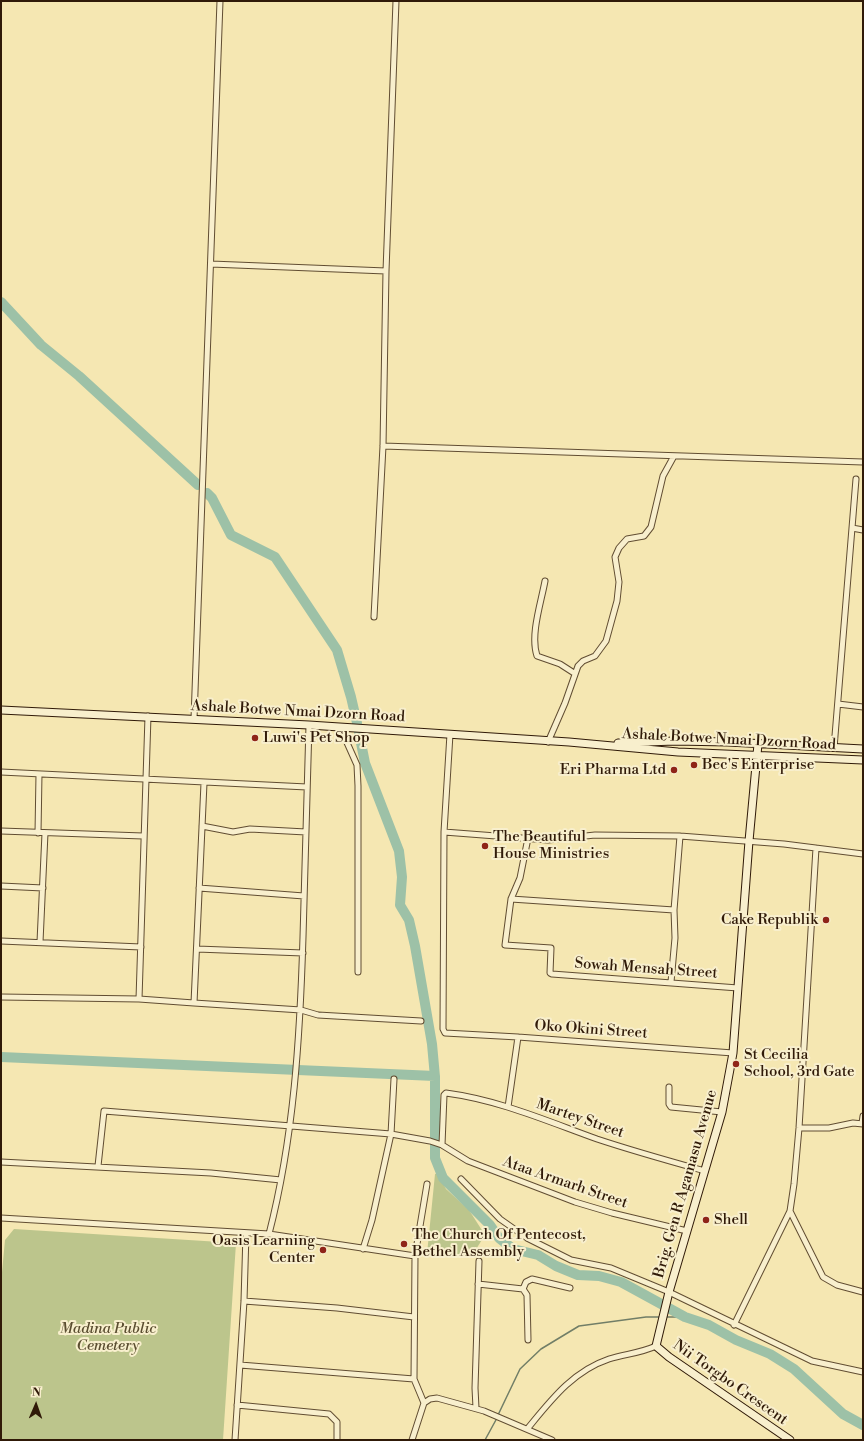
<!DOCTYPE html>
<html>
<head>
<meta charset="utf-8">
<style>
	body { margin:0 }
	#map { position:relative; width:864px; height:1441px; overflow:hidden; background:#f5e7b2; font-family:"Libre Bodoni",serif }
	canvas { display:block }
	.frame { position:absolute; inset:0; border:2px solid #301a08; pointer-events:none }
	.north { position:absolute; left:16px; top:1385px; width:40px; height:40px; -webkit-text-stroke:3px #f8efcd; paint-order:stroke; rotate:2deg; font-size:11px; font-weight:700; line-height:16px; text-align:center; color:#301a08 }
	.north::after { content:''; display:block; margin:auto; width:14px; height:18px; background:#301a08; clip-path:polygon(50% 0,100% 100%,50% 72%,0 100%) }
</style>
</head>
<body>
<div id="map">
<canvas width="864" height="1441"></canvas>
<div class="frame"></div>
<div class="north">N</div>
</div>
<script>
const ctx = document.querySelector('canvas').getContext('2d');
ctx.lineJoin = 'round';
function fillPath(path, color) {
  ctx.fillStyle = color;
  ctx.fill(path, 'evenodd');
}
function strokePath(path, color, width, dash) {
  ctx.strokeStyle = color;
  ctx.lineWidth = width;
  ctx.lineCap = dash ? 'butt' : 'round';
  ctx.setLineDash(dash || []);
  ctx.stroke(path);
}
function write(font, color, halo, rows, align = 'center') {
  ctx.font = font + ' "Libre Bodoni",serif';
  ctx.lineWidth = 4;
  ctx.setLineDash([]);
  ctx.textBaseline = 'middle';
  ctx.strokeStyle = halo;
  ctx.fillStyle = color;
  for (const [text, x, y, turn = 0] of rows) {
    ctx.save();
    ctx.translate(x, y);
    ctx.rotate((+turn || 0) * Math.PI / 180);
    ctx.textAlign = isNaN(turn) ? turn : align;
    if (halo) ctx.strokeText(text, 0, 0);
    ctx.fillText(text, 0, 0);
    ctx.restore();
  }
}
fillPath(new Path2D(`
	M438,1173L446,1189L469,1210L485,1235L473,1254H427L435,1174Z
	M14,1229L236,1243L223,1440H1V1283L5,1240Z`), '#bcc58c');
strokePath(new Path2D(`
	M665,1317H685
	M498,1415L520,1369L541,1349L579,1326L646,1317H661
	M485,1440L497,1418`), '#717e67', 1.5);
strokePath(new Path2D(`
	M1,302L41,345L79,376L198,485
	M207,493L212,498L231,535L275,557L337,650L351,697L357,723
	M359,733L365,763L399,851L402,877L400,905L409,920L415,946L432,1044L435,1077
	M1,1057L435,1076V1158L443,1178L490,1225L499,1238L513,1249L538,1255L556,1266L578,1275L599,1276L621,1282L685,1317L709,1325L736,1340L770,1354L794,1369L843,1414L863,1425`), '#9dc1a7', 10);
const street = new Path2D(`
	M211,264L386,271
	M383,446L863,462
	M852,528L863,530
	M545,581C541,603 530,635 537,656L560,664L574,673
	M374,617L383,446L386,271L396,1
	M838,704L863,707
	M194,719L220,1
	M340,727L357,765L358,786V972
	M450,734L444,832L443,1029L445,1033L518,1037L733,1053
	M548,742L565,703L578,666L583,661L595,656L606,641L617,601L619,582L615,557L619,548L627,539L644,536L651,527L663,476L674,456
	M834,748L856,479
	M1,772L307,787
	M202,826L233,832L250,829L306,832
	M1,831L143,836
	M444,832L548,840L595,835L680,836L784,844L863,854
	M38,833L39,774
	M528,838L520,878L511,899L505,945L551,948L550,973L552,974L738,988
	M1,886L43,888
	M199,888L304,896
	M511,899L674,910
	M1,941L141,947
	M40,942L45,833
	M197,949L303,953
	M671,982L675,938L674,910L680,836
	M1,997L139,999L194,1003L301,1010L318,1015L421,1021
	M139,999L148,716
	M194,1003L204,783
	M669,1087V1104L671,1107L722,1112
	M508,1107L518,1037
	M862,1123L863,1116
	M799,1128H829L853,1123L863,1124
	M442,1145L444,1095L446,1093C499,1100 547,1121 597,1139C633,1151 669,1161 705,1171
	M1,1162L211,1173L281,1180
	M98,1166L104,1111L391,1134L430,1141L442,1145L468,1161L575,1202L612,1213L687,1231
	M461,1179L500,1219L527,1238L571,1260L611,1268L669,1292L812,1361L863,1372
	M790,1211L823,1277L837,1285L863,1292
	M1,1218L269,1234L415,1256
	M269,1234C294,1137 300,1037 303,937C305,866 307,796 309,725
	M363,1249L372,1220L391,1134L394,1079
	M478,1284L523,1289L527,1295L528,1340
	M523,1289L526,1282L532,1279L570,1288
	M244,1301L337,1308L414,1317
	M734,1325L790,1211L794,1184L799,1128L816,848
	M240,1365L414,1379
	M424,1403L414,1379L415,1256L427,1184
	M237,1405L329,1414L337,1422V1440
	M476,1408L475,1388L479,1261
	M528,1428C551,1400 573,1371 609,1359C625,1354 641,1353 656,1346
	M235,1440L244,1301L246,1233
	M412,1440L424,1403L430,1399L437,1398L484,1411L552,1440`);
const secondary = new Path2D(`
	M1,710L309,725L569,742L678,752L863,760
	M618,743L675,741L728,742L863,749
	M758,744L749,841L733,1053L722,1112L669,1292L656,1346L669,1357L790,1440`);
strokePath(street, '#614d32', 7);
strokePath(secondary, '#301a08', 9);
strokePath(street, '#f8efcd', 5);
strokePath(secondary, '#f8efcd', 7);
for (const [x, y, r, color] of [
	[255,738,4,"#8f2418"],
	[694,765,4,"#8f2418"],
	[674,770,4,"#8f2418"],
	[485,846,4,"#8f2418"],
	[826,920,4,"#8f2418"],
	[736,1064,4,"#8f2418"],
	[706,1220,4,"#8f2418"],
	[404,1244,4,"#8f2418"],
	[323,1250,4,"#8f2418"]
]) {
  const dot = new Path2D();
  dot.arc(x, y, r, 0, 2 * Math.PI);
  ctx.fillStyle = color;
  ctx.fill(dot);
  strokePath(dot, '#f8efcd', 1.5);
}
write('15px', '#301a08', '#f8efcd', [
	["Ashale Botwe Nmai Dzorn Road",298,712,3],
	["Ashale Botwe Nmai Dzorn Road",729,740,3],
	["Sowah Mensah Street",646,969,4],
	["Oko Okini Street",591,1030,4],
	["Martey Street",580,1119,19],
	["Ataa Armarh Street",565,1183,19],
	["Brig. Gen R Agamasu Avenue",686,1184,-74],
	["Nii Torgbo Crescent",730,1383,35]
]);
write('15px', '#301a08', '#f8efcd', [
	["Luwi's Pet Shop",263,738],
	["Bec's Enterprise",702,765],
	["Eri Pharma Ltd",666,770,"right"],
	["The Beautiful",493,837],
	["House Ministries",493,854],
	["Cake Republik",818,920,"right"],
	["St Cecilia",744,1055],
	["School, 3rd Gate",744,1072],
	["Shell",714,1220],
	["The Church Of Pentecost,",412,1235],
	["Bethel Assembly",412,1252],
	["Oasis Learning",315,1241,"right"],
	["Center",315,1258,"right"]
], 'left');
write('italic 15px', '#5a4d30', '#f8efcd', [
	["Madina Public",108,1329],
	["Cemetery",108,1346]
]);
</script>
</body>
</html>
